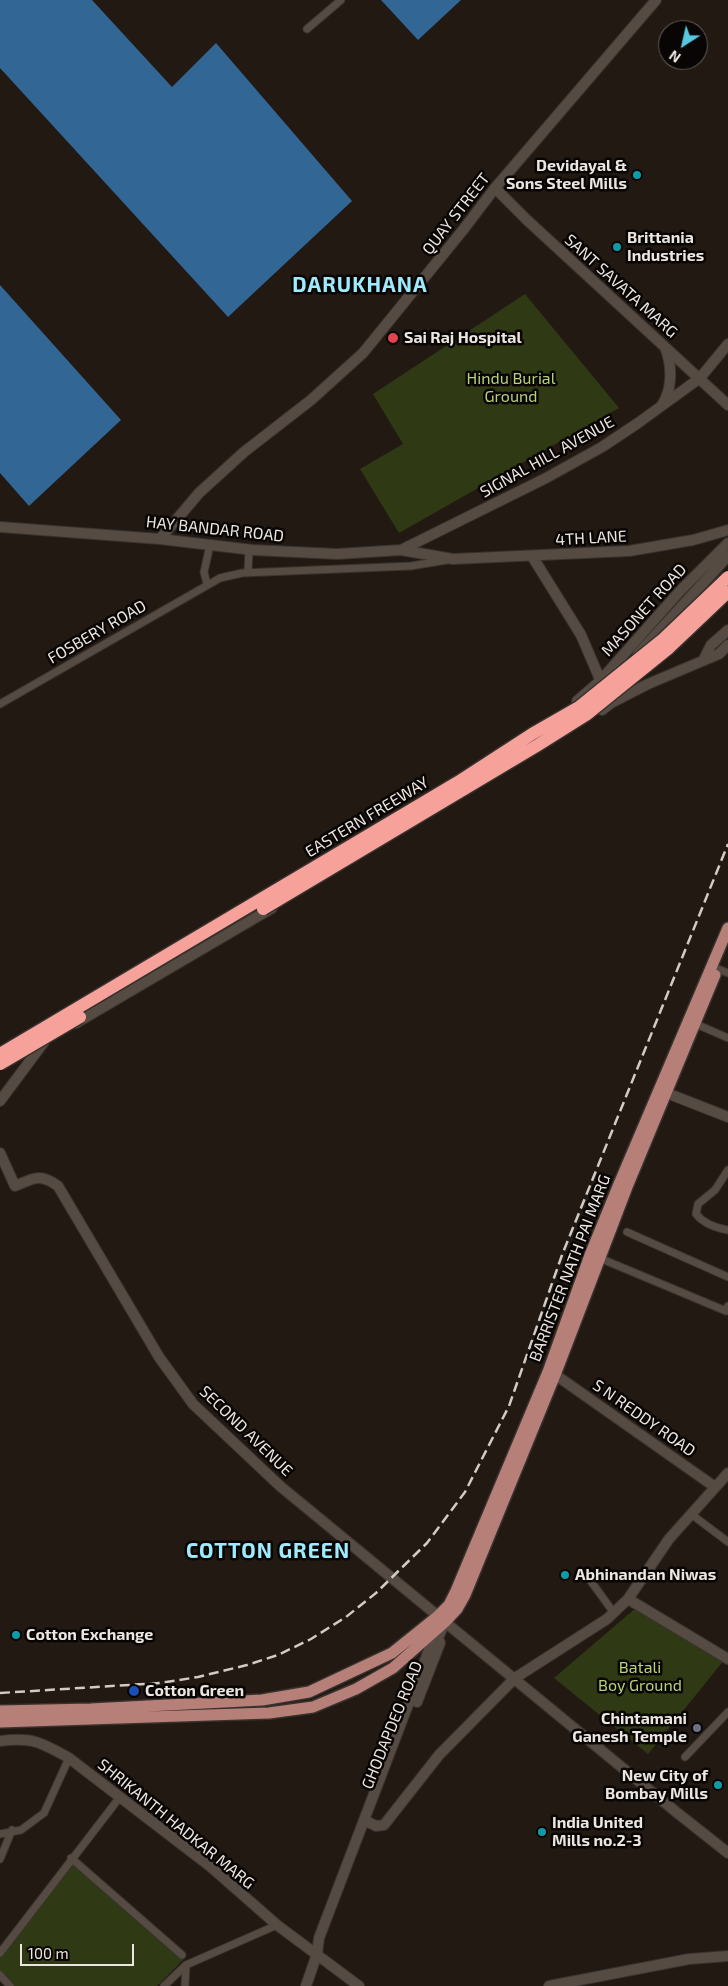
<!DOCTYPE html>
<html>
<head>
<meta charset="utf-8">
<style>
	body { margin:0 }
	#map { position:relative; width:728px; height:1986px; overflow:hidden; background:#221912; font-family:"Exo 2",sans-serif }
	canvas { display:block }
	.north { position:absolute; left:658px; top:20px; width:50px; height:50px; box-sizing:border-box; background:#080504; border:1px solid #635f5c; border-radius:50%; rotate:215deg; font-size:14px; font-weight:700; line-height:20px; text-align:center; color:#ece6e1 }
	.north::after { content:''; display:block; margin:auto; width:18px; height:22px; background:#56c9e1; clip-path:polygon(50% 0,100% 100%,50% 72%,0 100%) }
	.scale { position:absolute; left:20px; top:1944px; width:114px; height:22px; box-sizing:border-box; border:2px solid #ece6e1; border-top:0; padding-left:6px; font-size:15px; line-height:18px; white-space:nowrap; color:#ece6e1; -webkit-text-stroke:4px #080504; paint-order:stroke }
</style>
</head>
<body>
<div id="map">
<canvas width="728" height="1986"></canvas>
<div class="north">N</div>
<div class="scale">100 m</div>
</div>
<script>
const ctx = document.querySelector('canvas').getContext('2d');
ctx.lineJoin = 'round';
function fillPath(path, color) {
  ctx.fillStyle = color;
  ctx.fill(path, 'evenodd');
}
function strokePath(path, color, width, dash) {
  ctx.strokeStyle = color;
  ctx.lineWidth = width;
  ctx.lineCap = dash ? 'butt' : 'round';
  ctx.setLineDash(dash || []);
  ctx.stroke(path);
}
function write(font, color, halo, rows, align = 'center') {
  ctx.font = font + ' "Exo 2",sans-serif';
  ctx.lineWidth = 5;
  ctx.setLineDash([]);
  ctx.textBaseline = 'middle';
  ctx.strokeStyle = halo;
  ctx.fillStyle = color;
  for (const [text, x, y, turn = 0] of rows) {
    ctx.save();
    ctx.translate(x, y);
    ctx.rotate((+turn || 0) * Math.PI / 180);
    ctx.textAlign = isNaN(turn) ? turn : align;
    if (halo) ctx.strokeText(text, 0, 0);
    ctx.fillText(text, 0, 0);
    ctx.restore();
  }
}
fillPath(new Path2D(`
	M525,294L619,408L399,533L360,469L403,444L373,394Z
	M637,1607L725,1659L648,1754L554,1678Z
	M72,1860L184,1959L157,1986H12L0,1973V1952Z`), '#2f3a15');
fillPath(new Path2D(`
	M0,0H92L172,87L216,43L352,201L228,317L0,68Z
	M381,0H461L418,40Z
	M0,285L121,420L29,506L0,473Z`), '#326695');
const street = new Path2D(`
	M307,29L341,0
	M248,572L249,550
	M207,584L204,572L210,545
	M0,704L220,578L242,573L411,566L447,560
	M718,969L728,973
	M696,1024L728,1038
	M728,1170L715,1190L698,1204L696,1214C704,1224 716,1228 728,1230
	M627,1232L728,1277
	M597,1257L726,1311L728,1306
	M691,1514L728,1542
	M590,1580L614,1613
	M685,1757L728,1712
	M0,1834L21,1830L44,1813L69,1758
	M71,1858L182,1955
	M0,1859L12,1830
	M0,1953L120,1797
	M0,1975L10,1986
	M164,1986L186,1965L277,1925
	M185,1986L186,1965`);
const secondary = new Path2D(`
	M495,188L527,220L728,405
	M662,405C673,388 672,365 665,347
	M0,527L160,539L253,550L337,554L401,550L453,559L629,551L693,540L728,530
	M160,539L199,493L244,452L311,400L363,353L463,230L495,188L656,0
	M401,550L546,478L602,447L638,423L700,378L728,344
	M532,556L581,635L602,684
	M638,654L728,556
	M704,659L711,645L728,630
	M577,701L600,681L679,592L728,543
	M602,710L611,703L648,684L719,654L728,645
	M76,1023L272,908
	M659,1090L728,1117
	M0,1101L44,1042
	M0,1153L15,1186C34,1178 40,1173 58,1186L159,1357L193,1404L280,1486L438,1616
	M550,1371L715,1487
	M628,1599L728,1659
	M417,1702L440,1643L438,1638
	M0,1741C32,1737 41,1742 69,1758L211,1867L277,1925L359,1986
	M364,1820L376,1826L384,1825L439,1755L515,1678L607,1619L628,1599L669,1539L728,1473
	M306,1986L317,1954L319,1938L432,1642L438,1638L445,1622L675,1811L728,1853
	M549,1986L689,1959L728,1956`);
const primary = new Path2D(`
	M0,1711L91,1709L262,1700L309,1692L392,1653L438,1616L449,1605L456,1591L548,1372L590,1255L619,1184L728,928
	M0,1722L269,1713L313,1707L356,1689L393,1668L445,1622L457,1609L465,1595L555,1375L627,1187L715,975`);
strokePath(street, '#38322f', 9);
strokePath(secondary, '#38322f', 12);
strokePath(primary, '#38322f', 14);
strokePath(street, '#554b42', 7);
strokePath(secondary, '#554b42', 10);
strokePath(primary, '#b67f77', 11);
strokePath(new Path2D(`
	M0,1693L160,1683L198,1677L247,1665L278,1655L311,1639L346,1617L376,1593L427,1543L465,1492L509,1406L562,1255L728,844`), '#d1cbc5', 2.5, [10, 5]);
const highwayBridge = new Path2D(`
	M263,909L538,745L586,715L669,648L728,592
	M0,1054L458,782L532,734L579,707L662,640L728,577
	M0,1064L80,1017`);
strokePath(highwayBridge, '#38322f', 15, []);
strokePath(highwayBridge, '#f7a19b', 12);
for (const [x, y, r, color] of [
	[637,175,5,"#0f9aa8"],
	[617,247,5,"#0f9aa8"],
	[393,338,6,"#e0444e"],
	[565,1575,5,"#0f9aa8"],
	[16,1635,5,"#0f9aa8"],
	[134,1691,6,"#1a4fb4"],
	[697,1728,5,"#6b7280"],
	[718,1785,5,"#0f9aa8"],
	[542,1832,5,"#0f9aa8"]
]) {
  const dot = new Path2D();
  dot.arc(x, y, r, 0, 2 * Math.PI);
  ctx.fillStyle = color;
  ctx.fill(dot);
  strokePath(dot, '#080504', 2);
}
write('bold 16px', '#ece6e1', '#080504', [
	["Devidayal &",627,166,"right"],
	["Sons Steel Mills",627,184,"right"],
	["Brittania",627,238],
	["Industries",627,256],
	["Sai Raj Hospital",404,338],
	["Abhinandan Niwas",575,1575],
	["Cotton Exchange",26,1635],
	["Cotton Green",145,1691],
	["Chintamani",687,1719,"right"],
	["Ganesh Temple",687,1737,"right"],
	["New City of",708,1776,"right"],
	["Bombay Mills",708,1794,"right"],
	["India United",552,1823],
	["Mills no.2-3",552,1841]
], 'left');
write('16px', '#ece6e1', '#080504', [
	["QUAY STREET",456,214,-52],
	["SANT SAVATA MARG",621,286,42],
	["SIGNAL HILL AVENUE",547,457,-29],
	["HAY BANDAR ROAD",215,529,6],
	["4TH LANE",591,538,-3],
	["MASONET ROAD",644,610,-48],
	["FOSBERY ROAD",97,632,-30],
	["EASTERN FREEWAY",367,817,-31],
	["BARRISTER NATH PAI MARG",570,1268,-69],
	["S N REDDY ROAD",644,1418,35],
	["SECOND AVENUE",246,1431,44],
	["GHODAPDEO ROAD",392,1725,-68],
	["SHRIKANTH HADKAR MARG",176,1824,39]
]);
write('16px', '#b6d376', '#080504', [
	["Hindu Burial",511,379],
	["Ground",511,397],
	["Batali",640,1668],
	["Boy Ground",640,1686]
]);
ctx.letterSpacing = '1px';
write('bold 21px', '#9debfc', '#080504', [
	["DARUKHANA",360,285],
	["COTTON GREEN",268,1551]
]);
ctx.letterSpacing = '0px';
</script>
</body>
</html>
